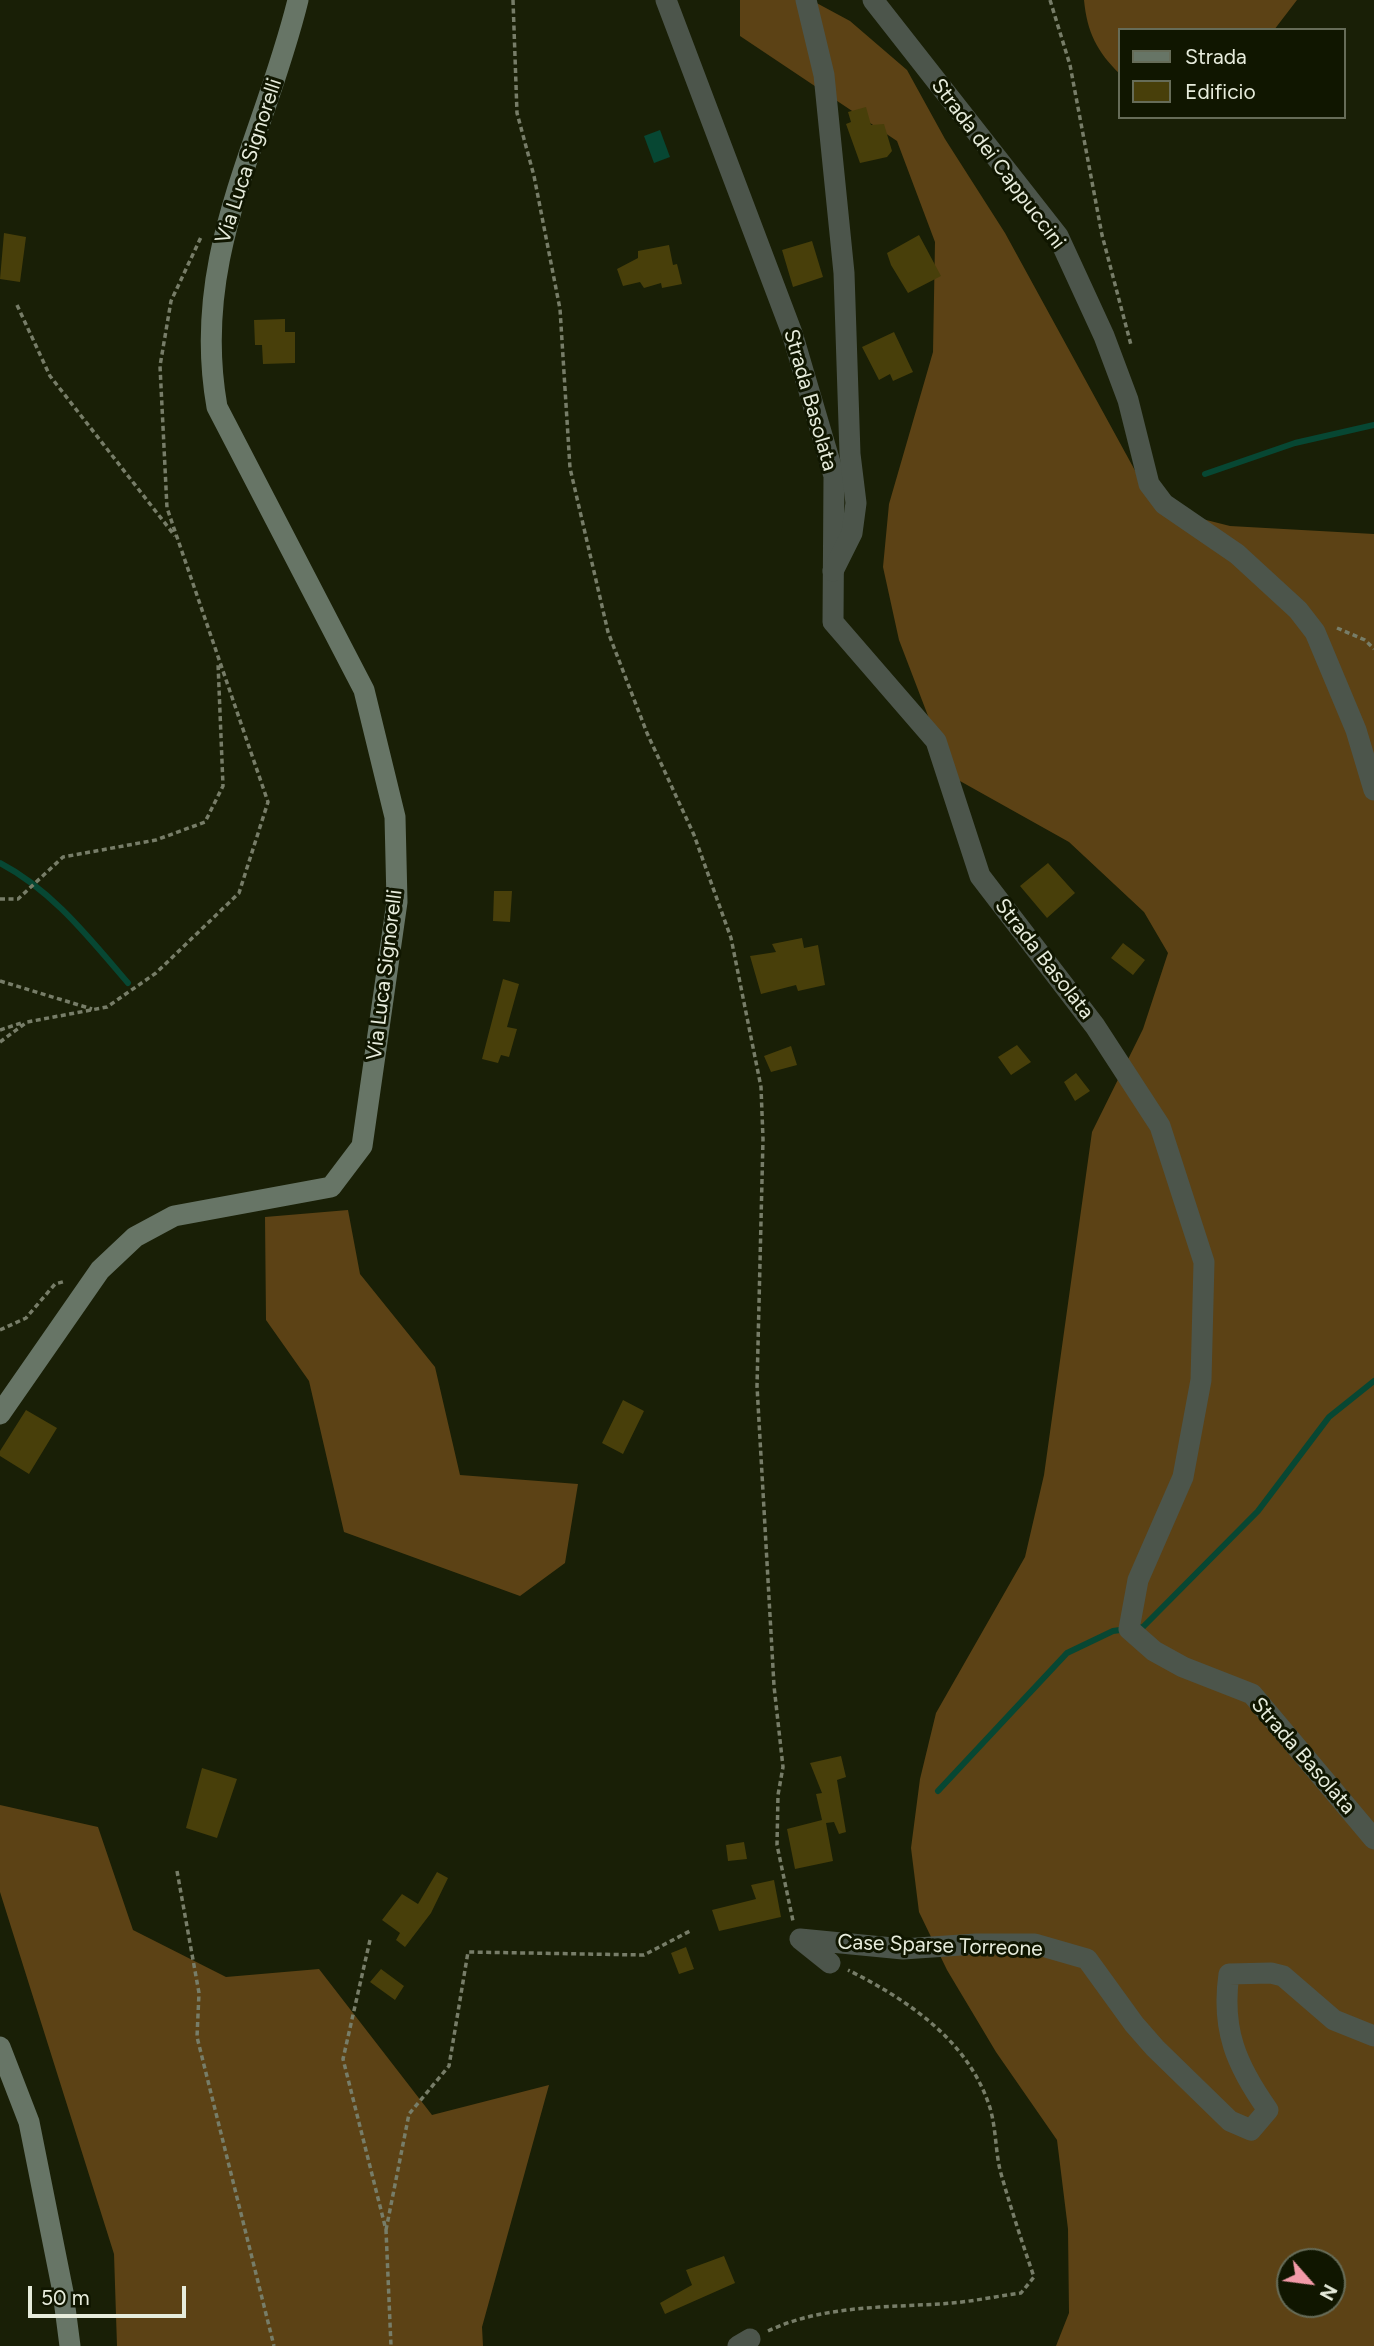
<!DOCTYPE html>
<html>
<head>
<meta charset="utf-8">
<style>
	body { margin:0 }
	#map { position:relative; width:1374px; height:2346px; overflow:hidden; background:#191f06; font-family:Figtree,sans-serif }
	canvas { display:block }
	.legend { position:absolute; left:1118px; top:28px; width:228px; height:91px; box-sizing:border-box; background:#101600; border:2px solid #666c58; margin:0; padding:9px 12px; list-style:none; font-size:21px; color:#e7ecdc }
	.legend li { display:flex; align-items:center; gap:14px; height:35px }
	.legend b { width:35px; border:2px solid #666c58 }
	.north { position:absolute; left:1276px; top:2248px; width:70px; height:70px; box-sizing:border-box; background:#101600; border:2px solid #666c58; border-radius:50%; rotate:118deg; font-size:19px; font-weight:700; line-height:28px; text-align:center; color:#e7ecdc }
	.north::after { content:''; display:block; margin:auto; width:24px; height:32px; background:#f39aa8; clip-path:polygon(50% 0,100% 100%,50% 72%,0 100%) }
	.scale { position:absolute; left:28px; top:2286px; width:158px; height:32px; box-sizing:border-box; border:4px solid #e7ecdc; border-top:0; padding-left:9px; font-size:21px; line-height:24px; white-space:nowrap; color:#e7ecdc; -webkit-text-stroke:5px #101600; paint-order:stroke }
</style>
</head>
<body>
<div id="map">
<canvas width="1374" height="2346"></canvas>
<ul class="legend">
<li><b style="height:9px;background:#677566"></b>Strada</li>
<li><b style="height:19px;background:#483f0a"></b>Edificio</li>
</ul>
<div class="north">N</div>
<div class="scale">50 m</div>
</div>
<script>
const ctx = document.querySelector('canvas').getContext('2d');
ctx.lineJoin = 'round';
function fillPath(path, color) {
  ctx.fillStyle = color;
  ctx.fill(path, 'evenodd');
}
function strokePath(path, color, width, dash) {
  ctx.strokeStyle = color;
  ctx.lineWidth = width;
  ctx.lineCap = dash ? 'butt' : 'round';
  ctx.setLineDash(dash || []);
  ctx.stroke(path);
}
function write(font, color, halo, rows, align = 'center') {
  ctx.font = font + ' Figtree,sans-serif';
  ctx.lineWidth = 6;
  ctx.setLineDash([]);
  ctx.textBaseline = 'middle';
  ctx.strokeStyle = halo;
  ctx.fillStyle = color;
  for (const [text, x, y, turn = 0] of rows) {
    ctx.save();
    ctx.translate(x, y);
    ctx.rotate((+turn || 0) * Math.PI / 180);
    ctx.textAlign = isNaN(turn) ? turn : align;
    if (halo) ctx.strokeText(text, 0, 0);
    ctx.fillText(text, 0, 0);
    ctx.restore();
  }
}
fillPath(new Path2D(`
	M740,0H811L850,21L907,70L945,139L1005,233L1155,507L1230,526L1374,534V2346H1056L1069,2313L1068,2229L1057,2140L996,2052L947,1970L919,1912L911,1848L920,1779L936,1713L1025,1557L1044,1475L1092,1132L1143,1029L1168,953L1144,912L1069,842L951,776L899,640L883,567L889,504L933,352L935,242L897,141L740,36ZM1290,2262H1332V2304H1290Z
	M1084,0H1297L1274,30H1120V74C1097,52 1087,32 1084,0Z
	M348,1210L360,1274L435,1367L460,1475L578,1484L565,1563L520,1596L344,1532L309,1381L266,1320L265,1217Z
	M0,1805L98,1827L133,1930L226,1977L319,1969L432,2115L549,2085L482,2327L483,2346H117L114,2254L0,1892Z`), '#5c4215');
fillPath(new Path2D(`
	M660,130L670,157L654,163L644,136Z`), '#074733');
strokePath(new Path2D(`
	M1205,474L1295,443L1374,425
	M0,863C52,890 90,939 128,983
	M1137,1628L1143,1627L1258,1511L1329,1417L1374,1381
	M938,1791L1067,1653L1113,1631L1127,1629`), '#074733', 6);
fillPath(new Path2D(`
	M866,107L871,125L884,124L892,151L887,157L860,163L846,124L851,122L848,112Z
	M4,233L26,237L20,282L0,279Z
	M919,235L941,276L908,293L891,265L887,253Z
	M812,241L823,277L793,287L782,250Z
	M669,245L673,265L677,264L682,284L662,288L661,283L644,288L640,282L623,286L617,269L638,258V251Z
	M285,319V332H295V363L263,364L262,345H255L254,320Z
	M894,332L913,372L893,381L890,374L879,380L862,347Z
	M1048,863L1075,893L1047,918L1020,886Z
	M494,891H512L510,922L493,921Z
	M802,938L804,948L818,945L825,985L798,991L796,985L761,994L750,956L776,952L772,944Z
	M1123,943L1145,960L1133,975L1111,958Z
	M503,979L519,984L507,1027L517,1029L509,1057L501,1055L498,1063L482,1059Z
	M1017,1045L1031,1062L1011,1075L998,1057Z
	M791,1046L797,1065L771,1072L764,1056Z
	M1076,1073L1090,1091L1075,1101L1064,1082Z
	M623,1400L644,1411L623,1454L602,1443Z
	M26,1410L57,1428L29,1474L0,1456V1451Z
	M841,1756L846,1777L837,1780L846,1832L839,1834L834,1822L826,1823L833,1861L795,1869L787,1829L822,1820L816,1794L822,1793L810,1763Z
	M202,1768L237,1779L217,1838L186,1828Z
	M744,1842L747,1859L728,1861L726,1845Z
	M437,1872L448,1878L431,1913L405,1947L396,1940L400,1933L382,1920L402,1894L418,1904Z
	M774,1880L781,1917L719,1931L712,1910L756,1899L751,1885Z
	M686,1947L694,1969L679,1974L671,1953Z
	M381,1969L404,1986L395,2000L370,1982Z
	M724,2256L735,2283L665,2314L660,2303L692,2285L686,2270Z`), '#483f0a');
strokePath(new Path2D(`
	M513,0L517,113L534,176L560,309L570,468L608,632L647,733L694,835L731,938L761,1087L763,1139L757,1386L774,1686L783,1767L778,1795L777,1845L793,1921
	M1050,0L1070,65L1102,235L1131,345
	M17,305L50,376L175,536
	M1337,628L1365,640L1374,649
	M0,899H18L63,857L156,840L205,822L223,786L218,663
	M0,981L92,1009
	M0,1030L21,1023
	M0,1042L27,1022L107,1007L156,973L239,893L268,802L167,508L160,366L171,301L202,235
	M0,1330L26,1318L55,1284L66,1281
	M177,1871L199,1993L197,2037L274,2346
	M370,1940L343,2059L386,2230L391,2346
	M386,2230L409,2114L449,2066L468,1952L644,1955L690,1931
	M768,2331C825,2304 891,2308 952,2303C975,2301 998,2296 1021,2293L1034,2277C1022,2242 1010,2206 1000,2170C995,2148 996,2123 988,2102C965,2038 906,1999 848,1970`), '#777d68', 3.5, [5, 3.5]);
strokePath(new Path2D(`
	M666,0L792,333L834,476L833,622L936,741L980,876L1095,1026L1160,1126L1204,1262L1201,1380L1183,1477L1138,1580L1129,1629L1154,1651L1183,1667L1252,1694L1374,1839
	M873,0L1058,236L1104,336L1128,400L1149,484L1164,504L1237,554L1298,610L1315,632L1356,730L1374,790
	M830,1963L800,1939L903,1949L976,1944H1035L1087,1959L1134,2024L1155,2048L1230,2121L1251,2130L1268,2110C1236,2065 1221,2029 1229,1974L1271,1973L1283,1976L1334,2020L1374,2036
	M738,2346L750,2339`), '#4c554b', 21);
strokePath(new Path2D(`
	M806,0L824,75L844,273L850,454L856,503L852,533L833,571`), '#4c554b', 21);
strokePath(new Path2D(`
	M0,1414L100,1270L135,1237L174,1216L331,1187L362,1146L397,902L395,817L364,690L217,407C190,255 263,143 298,0
	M0,2047L29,2122L63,2292L70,2346`), '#677566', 21);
write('21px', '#e7ecdc', '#101600', [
	["Via Luca Signorelli",249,161,-72],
	["Strada dei Cappuccini",998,164,53],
	["Strada Basolata",810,400,74],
	["Strada Basolata",1044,959,52],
	["Via Luca Signorelli",385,975,-83],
	["Strada Basolata",1303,1756,49],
	["Case Sparse Torreone",940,1946,2]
]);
</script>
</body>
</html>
